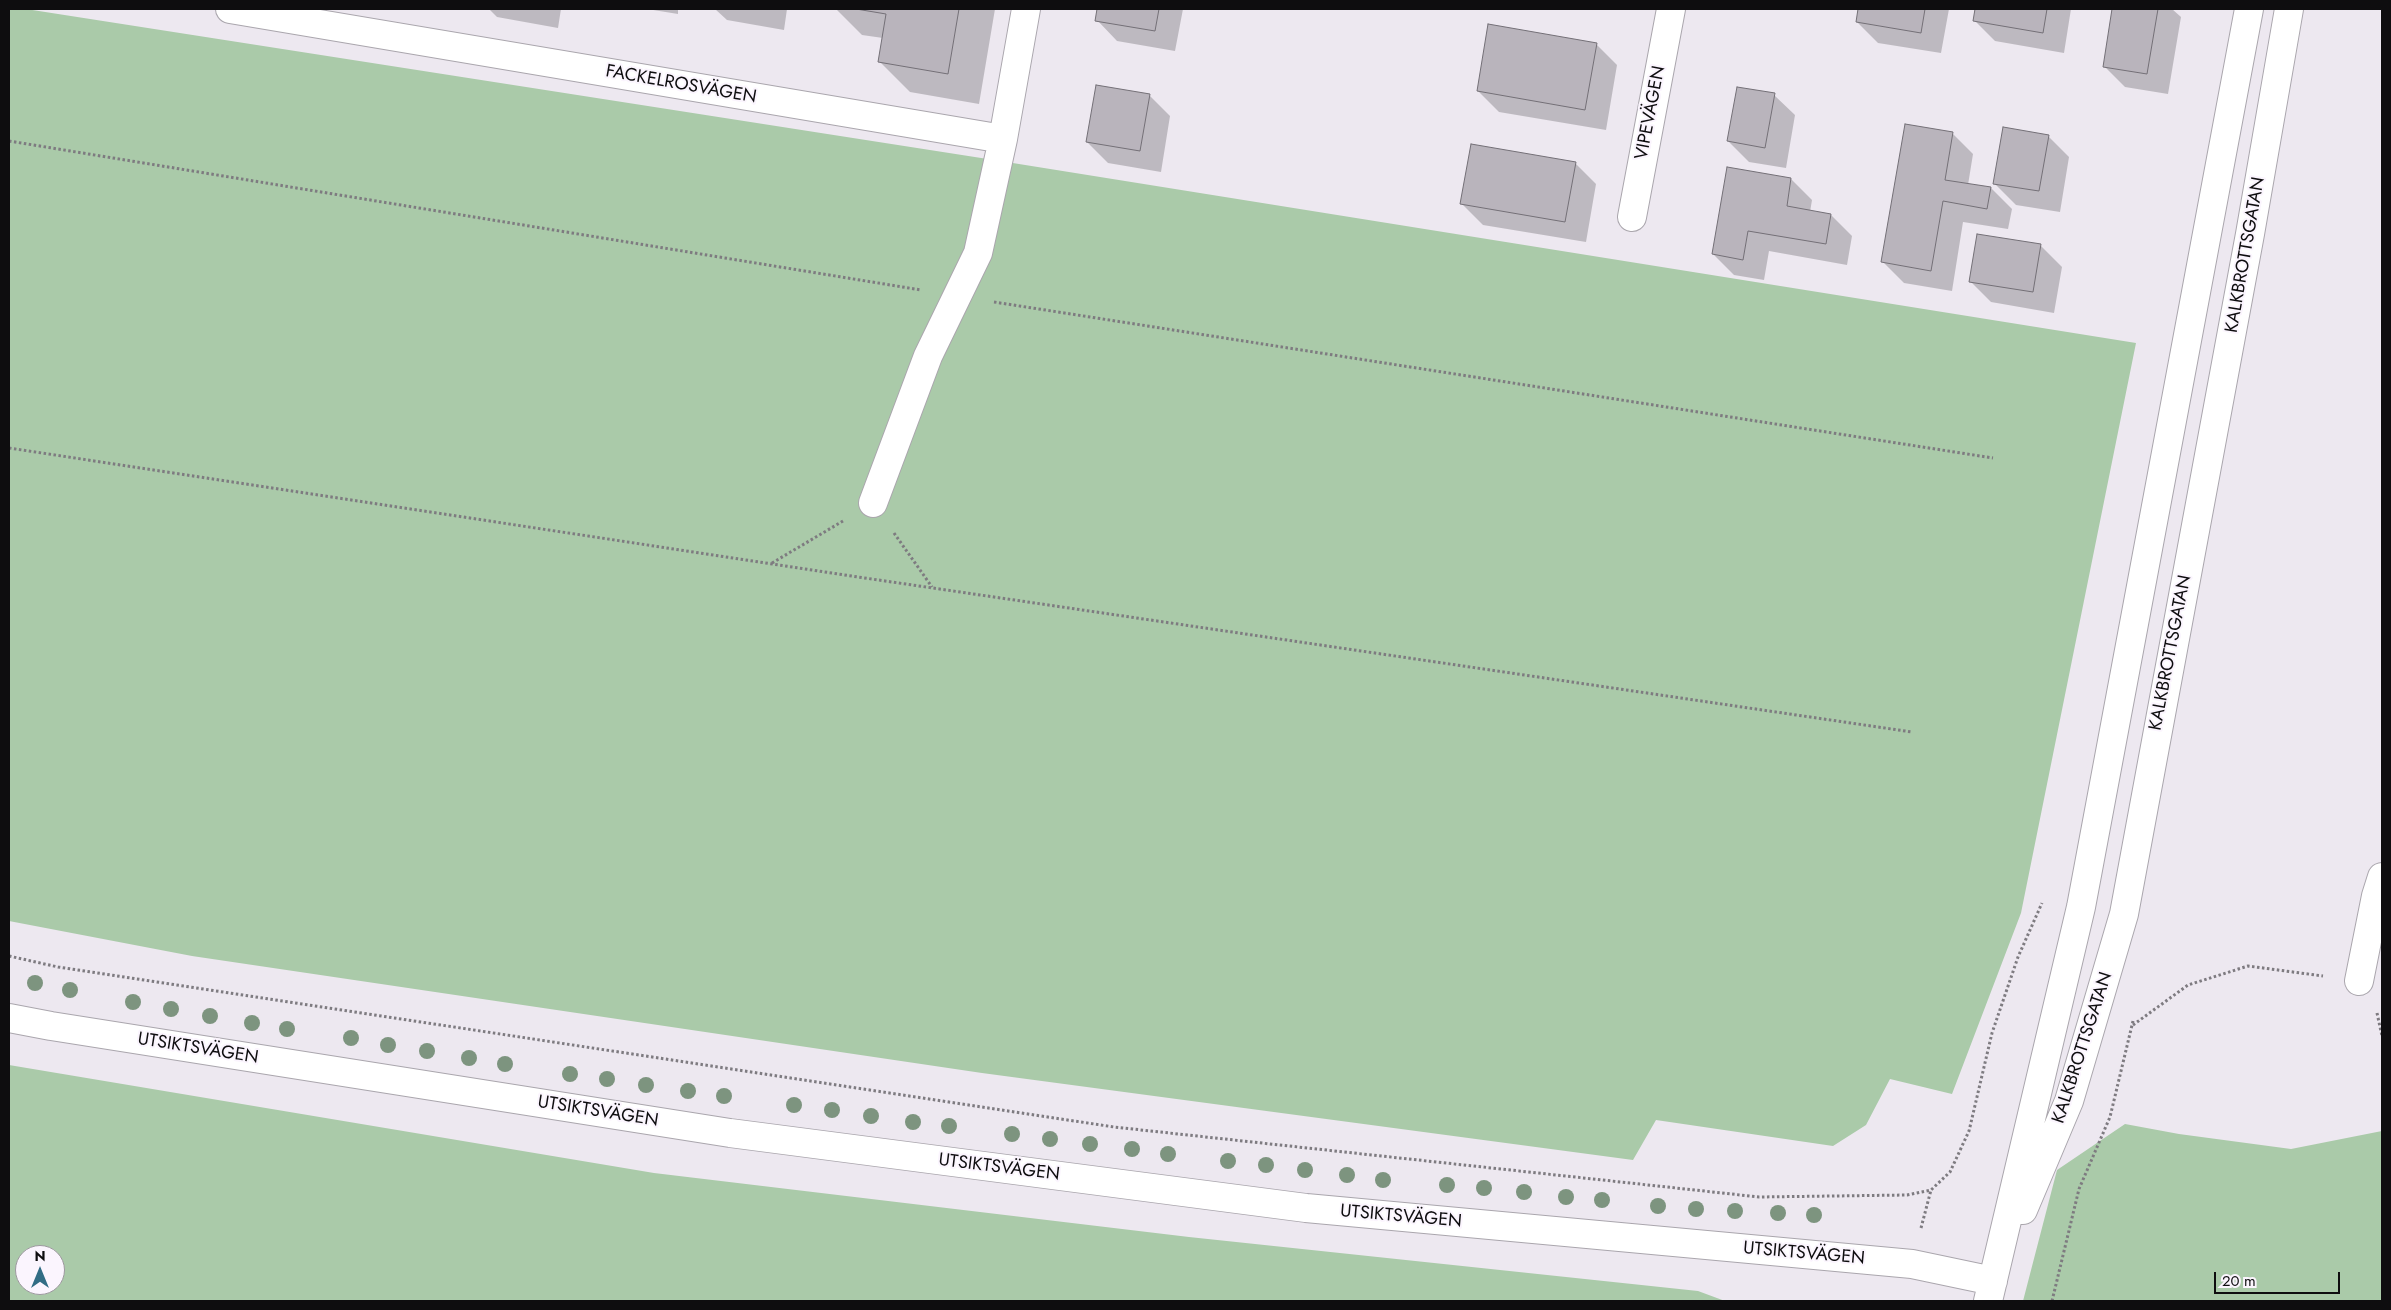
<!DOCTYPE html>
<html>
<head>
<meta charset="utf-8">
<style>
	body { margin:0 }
	#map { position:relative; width:2391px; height:1310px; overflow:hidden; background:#ede8f0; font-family:Jost,sans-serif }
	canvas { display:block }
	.frame { position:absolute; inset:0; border:10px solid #0e0d0f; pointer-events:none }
	.north { position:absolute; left:15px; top:1245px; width:50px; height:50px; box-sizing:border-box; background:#fbf5fe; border:1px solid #9c989e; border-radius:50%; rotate:0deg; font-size:14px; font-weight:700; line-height:20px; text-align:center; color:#0e0d0f }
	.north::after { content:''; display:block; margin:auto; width:18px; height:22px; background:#326d85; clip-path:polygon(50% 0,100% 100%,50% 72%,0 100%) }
	.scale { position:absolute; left:2214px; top:1272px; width:126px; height:22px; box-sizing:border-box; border:2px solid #0e0d0f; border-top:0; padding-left:6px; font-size:15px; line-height:18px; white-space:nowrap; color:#0e0d0f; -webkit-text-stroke:4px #fbf5fe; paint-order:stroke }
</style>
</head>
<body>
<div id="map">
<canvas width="2391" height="1310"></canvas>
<div class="frame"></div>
<div class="north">N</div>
<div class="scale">20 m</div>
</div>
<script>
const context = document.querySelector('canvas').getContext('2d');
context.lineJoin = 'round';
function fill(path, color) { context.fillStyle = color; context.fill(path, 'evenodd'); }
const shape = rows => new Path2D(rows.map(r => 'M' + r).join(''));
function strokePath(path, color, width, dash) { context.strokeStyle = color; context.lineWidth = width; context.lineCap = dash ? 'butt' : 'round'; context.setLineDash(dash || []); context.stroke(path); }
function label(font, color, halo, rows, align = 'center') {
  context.font = font + ' Jost,sans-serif'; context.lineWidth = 4; context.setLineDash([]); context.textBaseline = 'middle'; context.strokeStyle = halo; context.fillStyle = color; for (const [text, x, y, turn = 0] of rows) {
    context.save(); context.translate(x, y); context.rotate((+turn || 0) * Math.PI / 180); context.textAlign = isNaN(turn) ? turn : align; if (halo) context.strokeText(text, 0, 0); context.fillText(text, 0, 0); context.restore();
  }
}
fill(shape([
	[9,9,26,9,994,160,2136,343,2021,913,1952,1094,1890,1079,1866,1125,1833,1146,1656,1120,1633,1160,982,1073,192,956,9,921],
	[9,1065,654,1173,1189,1237,1698,1291,1725,1301,9,1301],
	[25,1255,55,1255,55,1285,25,1285],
	[2125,1124,2179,1134,2291,1149,2382,1131,2382,1301,2023,1301,2057,1170]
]), '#aacaa9');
fill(shape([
	[489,9,561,9,558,28,497,17],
	[647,9,678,9,678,14],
	[715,9,787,9,784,30,727,20],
	[836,9,995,9,979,104,910,92,879,61,883,38,862,35],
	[1099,9,1183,9,1175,51,1117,41,1097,20],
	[1859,9,1949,9,1941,53,1878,43,1857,22],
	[1976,9,2071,9,2064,53,1995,41,1974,20],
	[2114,9,2172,9,2181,17,2168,94,2125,87,2104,66],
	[1596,44,1617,65,1606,130,1499,112,1478,91],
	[1149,95,1170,116,1161,172,1108,163,1087,142],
	[1774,95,1795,115,1786,168,1749,162,1728,141],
	[1952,133,1973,154,1968,185,1991,188,2012,209,2008,229,1963,222,1952,291,1904,283,1883,262],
	[2048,136,2069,157,2060,212,2016,205,1995,184],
	[1575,163,1596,184,1586,242,1483,225,1462,204],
	[1728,168,1791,179,1812,200,1810,212,1831,215,1852,236,1847,265,1769,251,1764,280,1734,275,1713,254],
	[1978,235,2041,246,2062,267,2054,313,1991,302,1970,281]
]), '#0003');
const building = shape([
	[856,9,959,9,948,74,878,62,886,14,856,9],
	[1097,9,1159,9,1155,31,1095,21,1097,9],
	[1858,9,1925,9,1921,33,1856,22,1858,9],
	[1975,9,2047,9,2043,33,1973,21,1975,9],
	[2112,9,2158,9,2147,74,2103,67,2112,9],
	[1488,24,1597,43,1585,110,1477,91,1488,24],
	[1096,85,1150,94,1140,151,1086,142,1096,85],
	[1737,87,1775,93,1765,148,1727,141,1737,87],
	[1905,124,1953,132,1945,180,1991,187,1987,209,1943,201,1931,271,1881,262,1905,124],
	[2003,127,2049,135,2039,191,1993,184,2003,127],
	[1471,144,1576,162,1565,222,1460,204,1471,144],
	[1727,167,1791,178,1787,206,1831,214,1826,244,1748,231,1743,260,1712,254,1727,167],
	[1977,234,2041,244,2033,292,1969,282,1977,234]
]);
fill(building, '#b9b4bc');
strokePath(building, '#736f76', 1);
const minor = shape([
	[230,9,1003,139,1026,9],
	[1632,217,1671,9],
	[873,503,928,356,978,253,1003,139],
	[2359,981,2376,896,2382,877],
	[9,1018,51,1026,730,1133,1306,1208,1912,1264,1993,1281],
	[2023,1210,2069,1101,2124,914,2250,234,2289,9],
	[1988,1301,2081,907,2249,9]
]);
strokePath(minor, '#aaa6ad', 30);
strokePath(shape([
	[9,141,921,290],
	[994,302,1993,458],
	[9,448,858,577,1912,732],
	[894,533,932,587],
	[772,563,843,521],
	[9,956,58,967,1114,1127,1759,1197,1907,1195,1931,1190,1950,1172,1969,1131,1992,1033,2018,957,2042,903],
	[2377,1013,2382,1036],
	[2133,1025,2188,985,2248,966,2323,976],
	[1921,1228,1931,1190],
	[2052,1301,2079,1189,2110,1117,2133,1021]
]), '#7e7b80', 3, [2.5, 2.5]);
strokePath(minor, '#fff', 28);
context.fillStyle = '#7d947f';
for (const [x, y] of [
	[35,983],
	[70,990],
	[133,1002],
	[171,1009],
	[210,1016],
	[252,1023],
	[287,1029],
	[351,1038],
	[388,1045],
	[427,1051],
	[469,1058],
	[505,1064],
	[570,1074],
	[607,1079],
	[646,1085],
	[688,1091],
	[724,1096],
	[794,1105],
	[832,1110],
	[871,1116],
	[913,1122],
	[949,1126],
	[1012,1134],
	[1050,1139],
	[1090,1144],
	[1132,1149],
	[1168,1154],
	[1228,1161],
	[1266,1165],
	[1305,1170],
	[1347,1175],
	[1383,1180],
	[1447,1185],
	[1484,1188],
	[1524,1192],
	[1566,1197],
	[1602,1200],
	[1658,1206],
	[1696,1209],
	[1735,1211],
	[1778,1213],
	[1814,1215]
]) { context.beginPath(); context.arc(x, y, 8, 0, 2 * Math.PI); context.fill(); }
label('18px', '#0e0d0f', '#fbf5fe', [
	["FACKELROSVÄGEN",681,85,10],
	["VIPEVÄGEN",1651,113,-79],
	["KALKBROTTSGATAN",2246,255,-80],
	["KALKBROTTSGATAN",2171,653,-79],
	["KALKBROTTSGATAN",2083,1048,-72],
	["UTSIKTSVÄGEN",198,1049,9],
	["UTSIKTSVÄGEN",598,1112,9],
	["UTSIKTSVÄGEN",999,1168,7],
	["UTSIKTSVÄGEN",1401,1217,5],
	["UTSIKTSVÄGEN",1804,1254,5]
]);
</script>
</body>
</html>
